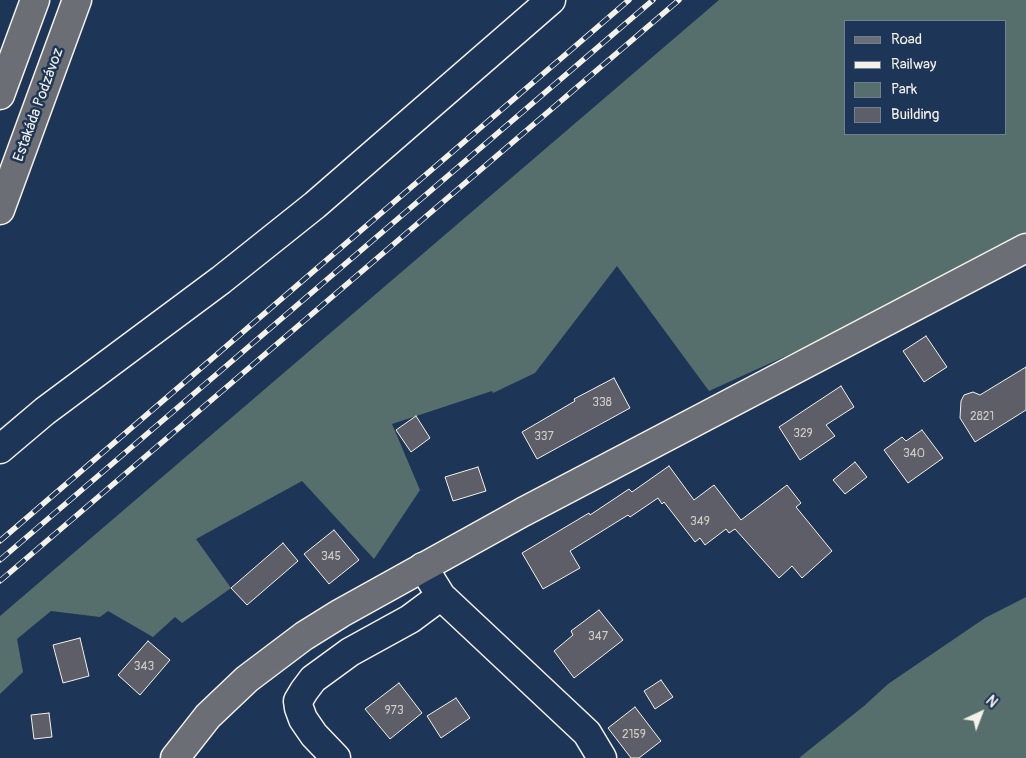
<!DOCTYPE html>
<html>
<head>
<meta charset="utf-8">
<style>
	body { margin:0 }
	#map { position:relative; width:1026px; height:758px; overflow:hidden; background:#1d3557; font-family:Pangolin,sans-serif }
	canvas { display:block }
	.legend { position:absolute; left:844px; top:20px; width:162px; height:115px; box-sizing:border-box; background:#1d3557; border:1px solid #738091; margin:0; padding:6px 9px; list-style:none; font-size:15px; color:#f4f1e8 }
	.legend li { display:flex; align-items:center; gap:10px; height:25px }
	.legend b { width:25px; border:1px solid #738091 }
	.north { position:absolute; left:956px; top:688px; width:50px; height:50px; -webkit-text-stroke:4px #1d3557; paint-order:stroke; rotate:43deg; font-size:14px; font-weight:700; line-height:20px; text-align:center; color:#f4f1e8 }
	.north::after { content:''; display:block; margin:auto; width:18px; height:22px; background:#f4f1e8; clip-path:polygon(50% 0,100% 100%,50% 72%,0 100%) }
</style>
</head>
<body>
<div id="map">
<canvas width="1026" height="758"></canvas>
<ul class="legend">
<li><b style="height:6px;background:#6b6f75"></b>Road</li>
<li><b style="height:6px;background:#f4f1e8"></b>Railway</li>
<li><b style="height:14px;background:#576f6c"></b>Park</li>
<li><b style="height:14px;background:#5d5e67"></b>Building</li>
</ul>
<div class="north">N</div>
</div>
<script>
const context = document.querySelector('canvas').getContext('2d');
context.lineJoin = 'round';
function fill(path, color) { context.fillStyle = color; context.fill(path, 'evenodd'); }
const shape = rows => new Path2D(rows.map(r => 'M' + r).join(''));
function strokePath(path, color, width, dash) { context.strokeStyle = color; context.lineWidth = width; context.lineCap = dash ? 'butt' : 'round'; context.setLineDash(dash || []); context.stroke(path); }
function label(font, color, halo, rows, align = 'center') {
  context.font = font + ' Pangolin,sans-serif'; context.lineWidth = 5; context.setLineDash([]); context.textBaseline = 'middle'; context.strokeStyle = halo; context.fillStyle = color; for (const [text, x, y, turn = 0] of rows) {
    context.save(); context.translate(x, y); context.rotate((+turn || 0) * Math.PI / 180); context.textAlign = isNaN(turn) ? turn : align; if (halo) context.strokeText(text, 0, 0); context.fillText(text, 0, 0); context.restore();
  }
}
fill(shape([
	[719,0,1026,0,1026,247,709,391,617,266,535,373,493,393,492,391,392,424,420,490,374,559,302,481,196,539,231,588,182,623,175,617,153,637,108,611,100,617,51,611,17,639,23,672,0,694,0,616],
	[845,21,1005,21,1005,134,845,134],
	[1026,597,1026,758,799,758,864,706,888,684,985,618]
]), '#576f6c');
const building = shape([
	[926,336,947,367,924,382,903,351,926,336],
	[1026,367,1026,410,975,442,960,418,961,401,964,395,973,392,980,395,1026,367],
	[614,378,630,408,537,459,522,432,575,401,574,399,614,378],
	[841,386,854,407,826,425,835,436,800,460,779,427,841,386],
	[416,416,430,438,411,452,396,430,416,416],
	[922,430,943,458,908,483,884,450,902,437,906,441,922,430],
	[855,462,867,477,845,494,833,480,855,462],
	[669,466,694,500,714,485,741,520,787,485,801,503,796,507,832,551,802,578,792,566,779,578,735,529,729,533,726,529,705,545,700,538,695,542,664,502,662,504,658,498,630,517,628,515,570,551,580,568,543,589,522,553,589,513,590,515,629,489,632,492,669,466],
	[478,467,486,491,453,501,445,477,478,467],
	[334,530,359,560,329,584,304,554,334,530],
	[283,543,298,561,247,605,231,588,283,543],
	[599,610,623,640,574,678,554,651,573,635,571,631,599,610],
	[80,638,89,676,63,683,53,645,80,638],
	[148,641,170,660,140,695,118,675,148,641],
	[661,680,673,697,655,709,644,691,661,680],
	[399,683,422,713,390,739,365,709,399,683],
	[456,698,470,718,441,738,427,716,456,698],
	[635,707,661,741,639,758,631,758,608,728,635,707],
	[49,713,52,737,34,739,31,715,49,713]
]);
fill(building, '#5d5e67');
strokePath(building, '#f4f1e8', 1);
const minor = shape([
	[0,449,45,411,221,280,315,205,551,0],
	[423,567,441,596,587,733,602,758],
	[336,758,314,735,303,719,299,708,298,701,304,691,313,679,350,652,410,619,441,596]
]);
const major = shape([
	[175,758,208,716,247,679,304,636,341,613,523,512,1026,248]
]);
const highway = shape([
	[0,95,35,0],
	[0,210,77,0]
]);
strokePath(minor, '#f4f1e8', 31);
strokePath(major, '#f4f1e8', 31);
strokePath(highway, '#f4f1e8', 31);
strokePath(minor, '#1d3557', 28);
strokePath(major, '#6b6f75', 28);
strokePath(highway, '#6b6f75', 28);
const rail = shape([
	[0,541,629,0],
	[0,560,653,0],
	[0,581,679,0]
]);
strokePath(rail, '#f4f1e8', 5.5);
strokePath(rail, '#1d3557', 4, [11]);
label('12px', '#ceccc8', null, [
	["338",602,403],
	["2821",982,417],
	["329",803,434],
	["337",544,437],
	["340",914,454],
	["349",700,522],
	["345",331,557],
	["347",598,637],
	["343",144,667],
	["973",394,711],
	["2159",634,735]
]);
label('15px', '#f4f1e8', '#1d3557', [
	["Estakáda Podzávoz",39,105,-70]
]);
</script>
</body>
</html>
